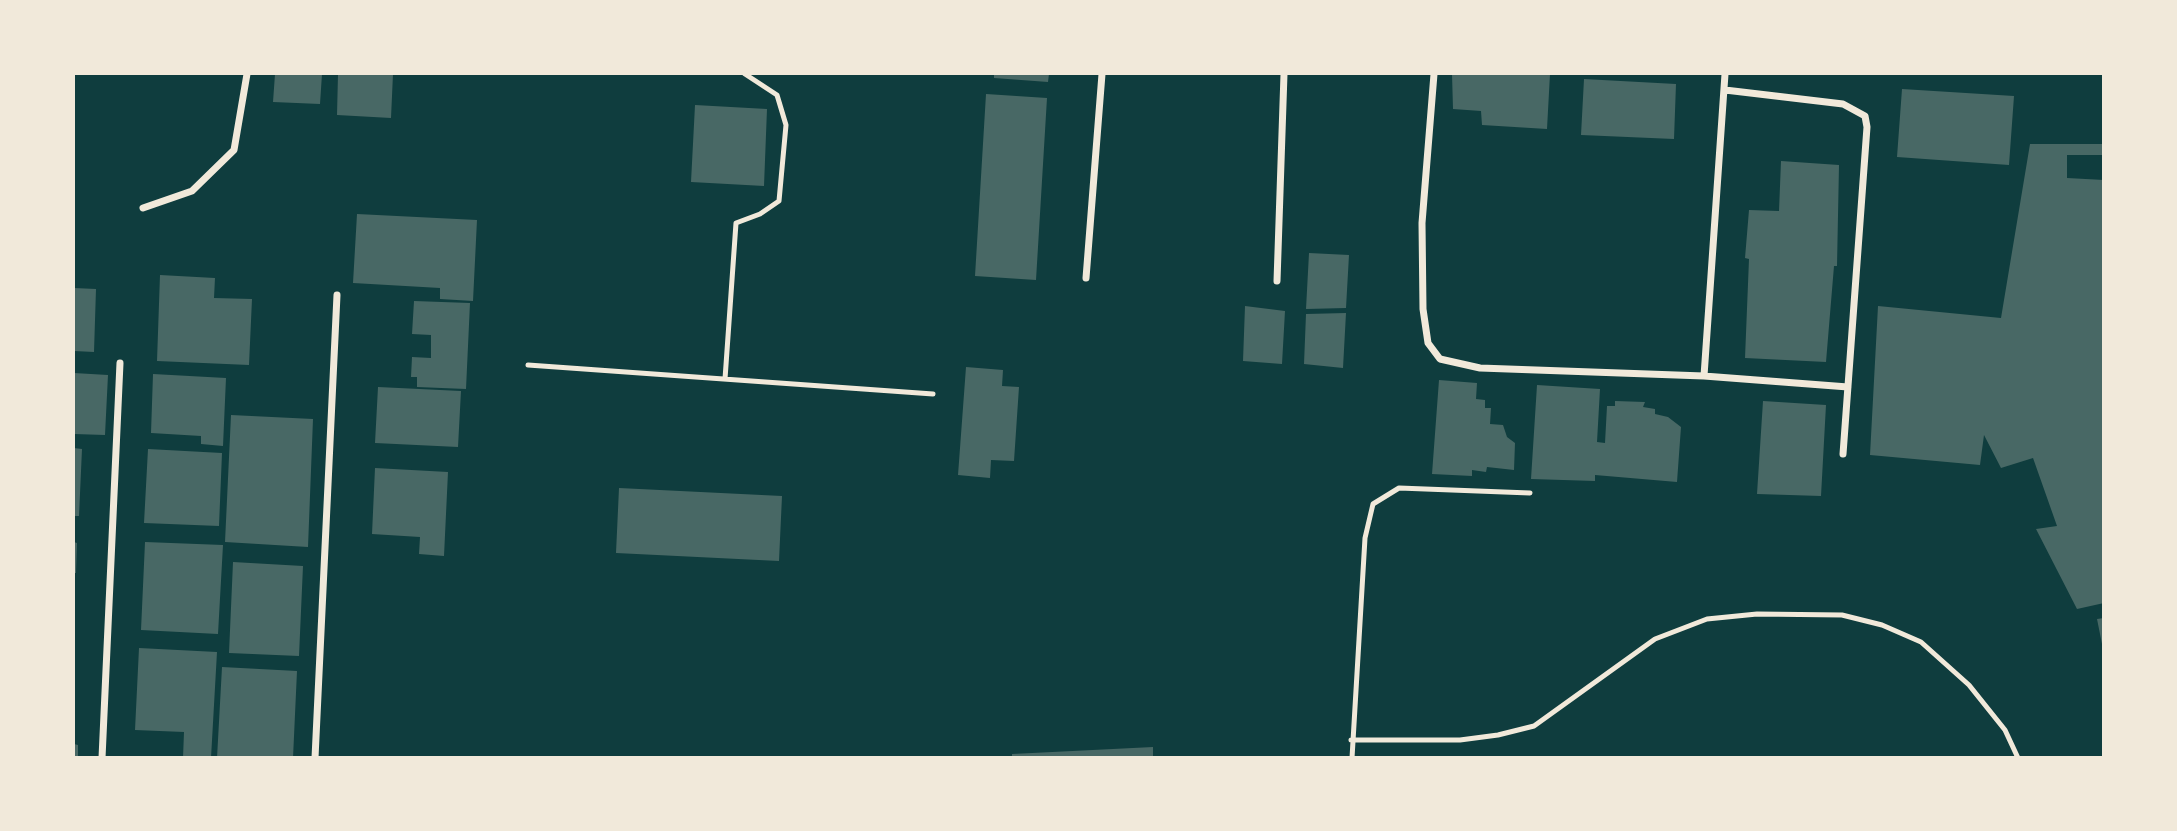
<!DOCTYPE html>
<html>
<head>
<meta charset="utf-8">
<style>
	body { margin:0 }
	#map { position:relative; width:2177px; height:831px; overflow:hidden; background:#0f3d3e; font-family:"Archivo Narrow",sans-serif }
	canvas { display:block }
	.frame { position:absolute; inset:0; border:75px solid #f1e9da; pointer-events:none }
</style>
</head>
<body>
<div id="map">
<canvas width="2177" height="831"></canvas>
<div class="frame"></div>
</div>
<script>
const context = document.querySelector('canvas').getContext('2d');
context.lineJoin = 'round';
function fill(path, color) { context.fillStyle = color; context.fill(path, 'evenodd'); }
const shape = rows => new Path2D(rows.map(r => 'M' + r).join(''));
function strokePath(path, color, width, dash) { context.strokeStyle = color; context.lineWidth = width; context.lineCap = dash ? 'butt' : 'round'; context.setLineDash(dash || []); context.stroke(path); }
fill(shape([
	[275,74,322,74,320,104,273,102],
	[338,74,393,74,391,118,337,115],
	[994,74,1049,74,1048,82,994,78],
	[1452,74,1550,74,1547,129,1482,125,1481,111,1453,109],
	[1584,79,1676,84,1674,139,1581,135],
	[1902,89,2014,96,2009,165,1897,157],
	[986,94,1047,98,1036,280,975,276],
	[695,105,767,109,764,186,691,182],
	[2030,144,2104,144,2104,155,2067,155,2067,178,2104,180,2104,603,2077,609,2036,529,2057,526,2033,458,2001,468,1984,435,1980,465,1870,455,1878,306,2001,318],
	[1781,161,1839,165,1837,266,1834,266,1826,362,1745,358,1749,259,1745,258,1749,210,1779,211],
	[357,214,477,220,473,301,440,299,440,288,353,283],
	[1309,253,1349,255,1346,308,1306,309],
	[160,275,215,278,214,298,252,299,249,365,157,361],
	[74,288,96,289,94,352,74,351],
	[414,301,470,303,466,389,417,387,417,377,411,377,412,357,431,358,431,335,412,334],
	[1245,306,1285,311,1282,364,1243,361],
	[1346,313,1343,368,1304,364,1306,314],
	[966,367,1003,370,1002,386,1019,387,1014,461,991,460,990,478,958,475],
	[74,373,108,375,105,435,74,434],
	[153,374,226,378,223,446,201,444,201,436,151,433],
	[1439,380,1477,383,1476,399,1485,400,1485,408,1491,408,1490,424,1503,425,1507,437,1515,443,1514,470,1487,467,1486,472,1472,470,1472,476,1432,474],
	[1537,385,1600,389,1597,442,1605,443,1607,406,1615,406,1615,401,1645,402,1643,407,1655,409,1655,414,1668,417,1681,427,1677,482,1595,475,1595,481,1531,479],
	[378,387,461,391,458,447,375,443],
	[1763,401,1826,405,1821,496,1757,494],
	[231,415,313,419,308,547,225,542],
	[74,448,82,449,79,516,74,516],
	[148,449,222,453,219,526,144,523],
	[375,468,448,472,444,556,419,554,420,537,372,534],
	[619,488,782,496,779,561,616,553],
	[74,542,77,543,76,573,74,573],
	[145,542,223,545,218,634,141,630],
	[233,562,303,566,299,656,229,653],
	[2104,618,2104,644,2102,644,2097,619],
	[139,648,217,652,211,758,183,758,184,732,135,730],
	[222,667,297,671,293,758,217,758],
	[74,744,78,745,78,758,74,758],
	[1153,747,1153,758,1012,758,1012,754]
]), '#486865');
strokePath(shape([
	[528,365,933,394],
	[725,379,736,223,760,214,779,201,786,125,777,95,745,74],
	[1351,740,1460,740,1498,735,1534,726,1655,639,1707,619,1757,614,1842,615,1882,625,1921,642,1969,685,2005,730,2018,758],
	[1352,758,1365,538,1373,504,1399,488,1530,493]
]), '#f1e9da', 5);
strokePath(shape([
	[1434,74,1422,223,1423,309,1428,343,1440,359,1480,368,1704,376,1848,387],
	[1725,90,1843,104,1865,116,1867,127,1843,454],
	[143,208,192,191,234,150,247,74],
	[1086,278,1102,74],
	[1277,281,1284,74],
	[1704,376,1725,74],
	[102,758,120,363],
	[315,758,337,295]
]), '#f1e9da', 7);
</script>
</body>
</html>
